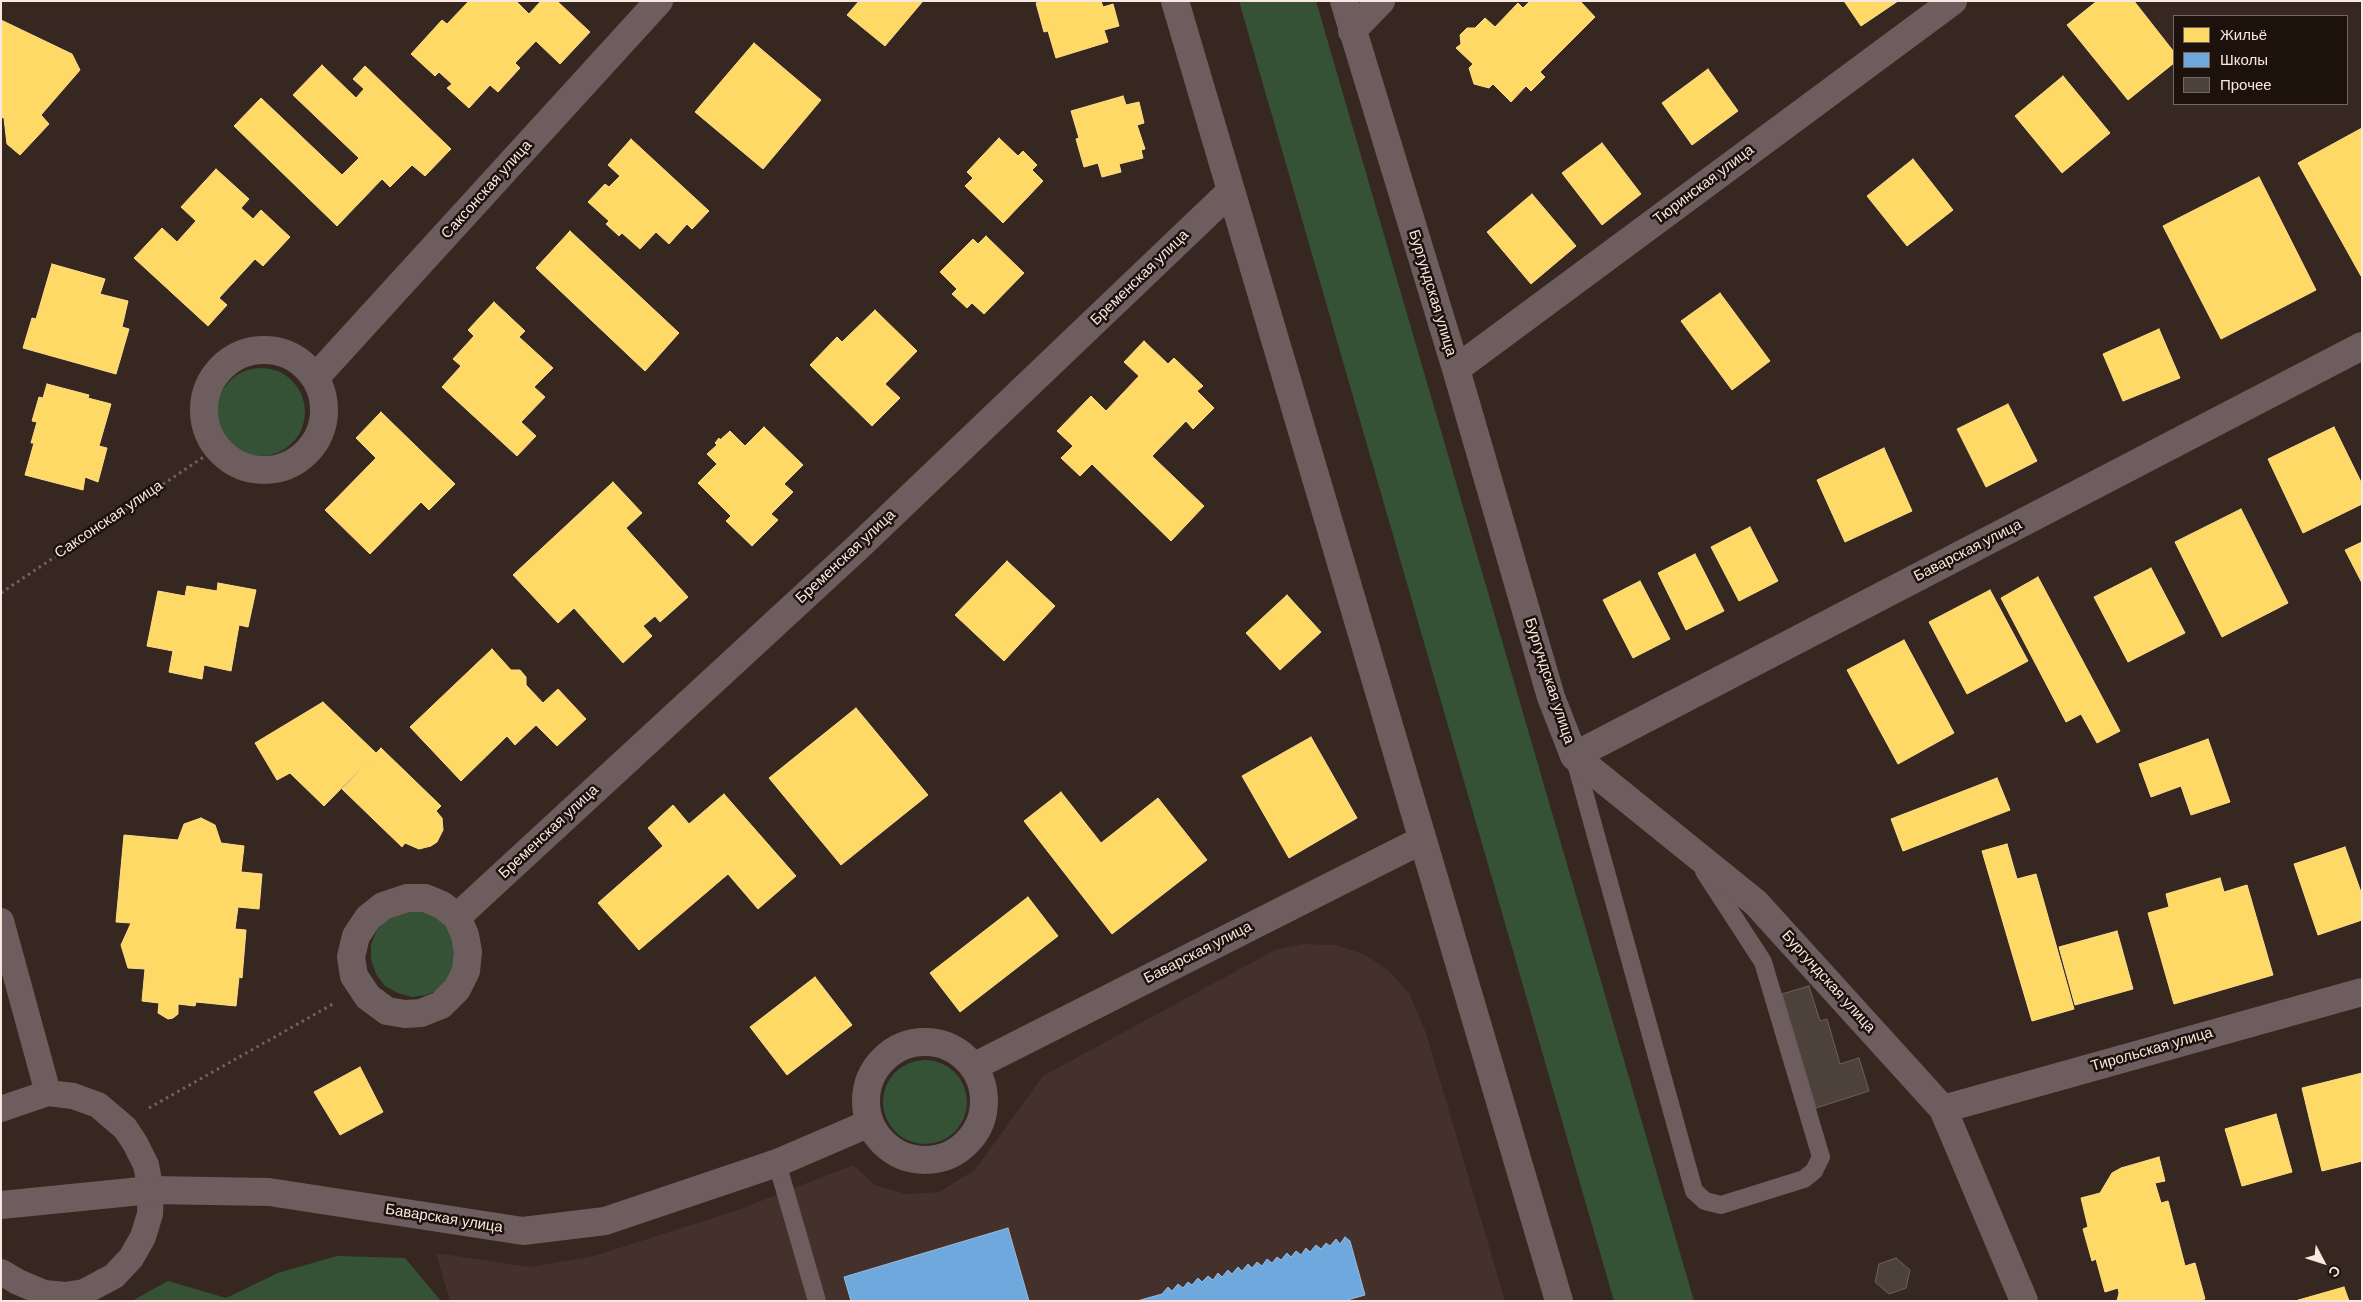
<!DOCTYPE html>
<html>
<head>
<meta charset="utf-8">
<style>
	body { margin:0 }
	#map { position:relative; width:2363px; height:1302px; overflow:hidden; background:#362821; font-family:"DM Sans",sans-serif }
	canvas { display:block }
	.frame { position:absolute; inset:0; border:2px solid #fae7e0; pointer-events:none }
	.legend { position:absolute; left:2173px; top:15px; width:175px; height:90px; box-sizing:border-box; background:#1d110c; border:1px solid #756761; margin:0; padding:6px 9px; list-style:none; font-size:15px; color:#fae7e0 }
	.legend li { display:flex; align-items:center; gap:10px; height:25px }
	.legend b { width:25px; border:1px solid #756761 }
	.north { position:absolute; left:2298px; top:1237px; width:50px; height:50px; -webkit-text-stroke:4px #1d110c; paint-order:stroke; rotate:130deg; font-size:14px; font-weight:700; line-height:20px; text-align:center; color:#fae7e0 }
	.north::after { content:''; display:block; margin:auto; width:18px; height:22px; background:#fae7e0; clip-path:polygon(50% 0,100% 100%,50% 72%,0 100%) }
</style>
</head>
<body>
<div id="map">
<canvas width="2363" height="1302"></canvas>
<div class="frame"></div>
<ul class="legend">
<li><b style="height:14px;background:#ffd966"></b>Жильё</li>
<li><b style="height:14px;background:#6fa8dc"></b>Школы</li>
<li><b style="height:14px;background:#4d413c"></b>Прочее</li>
</ul>
<div class="north">С</div>
</div>
<script>
const context = document.querySelector('canvas').getContext('2d');
context.lineJoin = 'round';
function fill(path, color) { context.fillStyle = color; context.fill(path, 'evenodd'); }
const shape = rows => new Path2D(rows.map(r => 'M' + r).join(''));
function strokePath(path, color, width, dash) { context.strokeStyle = color; context.lineWidth = width; context.lineCap = dash ? 'butt' : 'round'; context.setLineDash(dash || []); context.stroke(path); }
function label(font, color, halo, rows, align = 'center') {
  context.font = font + ' "DM Sans",sans-serif'; context.lineWidth = 5; context.setLineDash([]); context.textBaseline = 'middle'; context.strokeStyle = halo; context.fillStyle = color; for (const [text, x, y, turn = 0] of rows) {
    context.save(); context.translate(x, y); context.rotate((+turn || 0) * Math.PI / 180); context.textAlign = isNaN(turn) ? turn : align; if (halo) context.strokeText(text, 0, 0); context.fillText(text, 0, 0); context.restore();
  }
}
fill(shape([
	[1302,944,1335,945,1364,954,1388,970,1409,993,1426,1033,1505,1301,450,1301,436,1253,529,1267,594,1256,738,1210,853,1165,875,1185,906,1194,939,1192,975,1170,1043,1076,1275,950]
]), '#44312b');
fill(shape([
	[1239,1,1316,1,1694,1301,1614,1301],
	'217 412a44 44 0 1 1 88 0a44 44 0 1 1-88 0Z',
	[400,911,430,911,452,928,457,968,439,990,426,995,412,997,398,993,385,986,376,974,371,959,371,944,377,930,386,918],
	'883 1102a42 42 0 1 1 84 0a42 42 0 1 1-84 0Z',
	[337,1256,405,1258,441,1301,132,1301,168,1281,226,1298,278,1273]
]), '#355237');
const homes = shape([
	[469,1,516,1,529,14,541,1,557,1,590,32,560,64,536,41,515,63,520,68,498,92,490,85,469,108,447,88,452,84,439,72,435,76,411,54,442,20,447,24,469,1],
	[859,1,923,1,885,46,847,15,859,1],
	[1043,1,1101,1,1103,7,1113,4,1119,26,1104,30,1108,42,1056,58,1048,31,1044,32,1036,3,1043,1],
	[1530,1,1580,1,1595,17,1540,72,1545,77,1531,91,1526,86,1511,102,1493,84,1489,88,1474,84,1469,68,1473,64,1456,48,1461,44,1460,35,1467,28,1475,28,1485,18,1495,27,1518,3,1523,8,1530,1],
	[1844,1,1898,1,1861,26,1844,1],
	[2097,1,2134,1,2174,52,2174,63,2128,100,2067,25,2097,1],
	[1,20,72,54,80,70,41,115,49,124,20,155,7,144,4,118,1,117,1,20],
	[754,43,821,100,763,169,695,112,754,43],
	[322,65,356,98,364,89,353,79,365,66,451,149,425,176,412,165,390,187,382,179,337,226,234,126,261,98,342,175,359,158,293,95,322,65],
	[1708,69,1738,111,1692,145,1662,103,1708,69],
	[2063,76,2110,133,2062,173,2015,116,2063,76],
	[1123,96,1126,105,1139,102,1144,123,1137,125,1145,149,1141,150,1143,158,1119,164,1121,172,1102,177,1098,163,1084,167,1076,139,1079,138,1071,111,1123,96],
	[2362,128,2362,275,2361,276,2298,163,2362,128],
	[999,138,1018,156,1023,151,1037,165,1032,170,1043,181,1003,223,965,186,973,178,967,172,999,138],
	[631,139,709,211,692,229,687,224,669,244,656,232,640,249,622,233,619,236,606,224,609,221,588,202,605,184,609,187,620,176,608,165,631,139],
	[1602,143,1641,194,1602,225,1562,173,1602,143],
	[1913,159,1953,210,1907,246,1867,196,1913,159],
	[216,169,249,199,241,208,253,219,261,210,290,237,263,266,255,259,219,298,227,305,208,326,134,258,162,228,177,242,196,221,181,207,216,169],
	[2259,177,2316,290,2221,339,2163,226,2259,177],
	[1532,194,1576,246,1531,284,1487,232,1532,194],
	[570,231,679,333,645,371,536,268,570,231],
	[986,236,1024,273,984,314,972,303,967,308,952,294,957,289,940,272,973,239,978,244,986,236],
	[52,264,105,279,100,294,128,301,122,327,129,329,116,374,23,348,32,318,36,319,52,264],
	[1720,293,1770,361,1732,390,1681,321,1720,293],
	[494,302,525,331,519,337,553,368,534,387,545,397,521,422,536,436,517,456,442,387,461,366,453,359,474,336,468,330,494,302],
	[875,310,917,351,885,384,900,398,872,426,810,365,837,337,842,342,875,310],
	[2159,329,2180,378,2123,401,2103,354,2159,329],
	[1144,341,1168,364,1174,358,1203,386,1197,391,1214,408,1193,429,1186,421,1152,456,1204,506,1171,541,1092,464,1080,476,1061,458,1073,446,1057,431,1091,396,1106,411,1139,376,1124,362,1144,341],
	[47,384,89,395,88,398,111,404,99,446,107,448,98,482,85,477,83,490,25,475,34,443,31,443,37,422,32,421,39,397,43,398,47,384],
	[2008,404,2037,461,1986,487,1957,429,2008,404],
	[381,412,455,484,429,510,421,502,370,554,325,510,376,458,356,438,381,412],
	[764,427,803,465,784,484,793,492,771,514,778,520,752,546,726,521,731,516,698,483,717,464,707,454,717,445,715,443,719,438,720,440,730,431,745,446,764,427],
	[2334,427,2362,484,2362,504,2303,533,2268,459,2334,427],
	[1884,448,1912,511,1845,542,1817,480,1884,448],
	[613,482,642,513,626,528,688,597,660,622,655,616,643,626,652,636,623,663,574,608,558,623,513,575,613,482],
	[2241,509,2288,603,2222,637,2175,542,2241,509],
	[1750,527,1778,581,1739,601,1711,547,1750,527],
	[2362,542,2362,583,2345,550,2362,542],
	[1695,554,1724,611,1686,630,1658,573,1695,554],
	[1007,561,1055,606,1004,661,955,615,1007,561],
	[2151,568,2185,633,2128,662,2094,597,2151,568],
	[2038,577,2120,731,2097,743,2081,714,2066,722,2001,598,2038,577],
	[1640,581,1670,639,1633,658,1603,600,1640,581],
	[218,583,256,590,248,627,239,625,231,671,204,665,202,679,169,672,173,651,147,646,158,591,185,596,187,586,217,591,218,583],
	[1990,590,2028,661,1967,694,1929,622,1990,590],
	[1287,595,1321,632,1280,670,1246,633,1287,595],
	[1904,640,1954,733,1898,764,1847,670,1904,640],
	[492,649,511,670,520,670,526,677,526,685,543,703,558,689,586,719,557,746,536,725,515,745,507,736,461,781,410,727,492,649],
	[323,702,376,753,324,806,290,773,277,780,255,743,323,702],
	[856,708,928,795,841,865,769,778,856,708],
	[1311,737,1357,818,1289,858,1242,776,1311,737],
	[2208,739,2230,802,2191,815,2181,786,2151,797,2139,764,2208,739],
	[381,748,441,806,436,811,442,818,443,830,437,842,431,846,419,849,405,843,402,847,342,789,381,748],
	[1997,778,2010,810,1903,851,1891,819,1997,778],
	[1061,792,1101,843,1158,798,1207,860,1112,934,1024,821,1061,792],
	[724,794,796,876,758,909,728,874,639,950,598,903,663,846,648,828,673,805,689,824,724,794],
	[201,818,215,825,221,843,244,846,241,872,262,874,259,909,238,907,235,929,246,930,242,978,239,977,236,1006,196,1002,195,1006,178,1004,178,1014,173,1018,168,1019,158,1013,159,1003,142,1001,145,969,128,968,121,945,131,923,116,922,124,835,178,840,184,824,201,818],
	[2007,844,2017,879,2036,874,2074,1009,2032,1021,1982,851,2007,844],
	[2345,847,2362,895,2362,920,2318,935,2294,864,2345,847],
	[2220,878,2224,892,2247,885,2273,975,2174,1004,2148,913,2169,907,2166,894,2220,878],
	[1028,897,1058,936,960,1012,930,973,1028,897],
	[2117,931,2133,989,2075,1005,2059,947,2117,931],
	[815,977,852,1025,787,1075,750,1027,815,977],
	[360,1067,383,1112,340,1135,314,1092,360,1067],
	[2362,1073,2362,1161,2322,1171,2302,1088,2362,1073],
	[2276,1114,2292,1172,2242,1186,2225,1129,2276,1114],
	[2159,1157,2165,1181,2155,1183,2161,1203,2168,1201,2185,1266,2195,1263,2205,1299,2197,1301,2117,1301,2119,1293,2118,1288,2105,1292,2096,1259,2092,1261,2083,1229,2088,1227,2081,1198,2100,1193,2112,1173,2121,1168,2159,1157],
	[2344,1287,2349,1301,2295,1301,2344,1287]
]);
fill(homes, '#ffd966');
strokePath(homes, '#fedd8b', 1);
const schools = shape([
	[1008,1228,1029,1301,851,1301,844,1277,1008,1228],
	[1345,1237,1350,1241,1365,1295,1344,1301,1137,1301,1162,1294,1168,1287,1172,1291,1178,1284,1183,1288,1188,1282,1192,1285,1198,1278,1202,1282,1208,1276,1213,1280,1218,1273,1222,1277,1228,1270,1232,1274,1238,1267,1242,1271,1248,1264,1252,1268,1257,1262,1262,1266,1267,1259,1272,1263,1277,1257,1281,1260,1287,1253,1291,1257,1296,1251,1301,1255,1306,1248,1310,1252,1316,1245,1321,1249,1326,1243,1330,1246,1336,1239,1340,1244,1345,1237]
]);
fill(schools, '#6fa8dc');
strokePath(schools, '#9bd', 1);
const building = shape([
	[1809,986,1820,1021,1827,1019,1840,1064,1859,1058,1869,1091,1816,1108,1782,994,1809,986],
	[1896,1258,1910,1270,1906,1288,1889,1294,1875,1282,1879,1264,1896,1258]
]);
fill(building, '#4d413c');
strokePath(building, '#6d605a', 1);
strokePath(shape([
	[1,593,217,448],
	[149,1108,333,1004]
]), '#716362', 3, [2.5, 4]);
strokePath(shape([
	[1574,756,1694,1191,1705,1201,1721,1205,1804,1179,1814,1171,1821,1157,1763,962,1704,871],
	[777,1163,817,1301]
]), '#6d5d5f', 18);
strokePath(shape([
	[1,921,48,1093],
	[1,1109,48,1093,73,1096,98,1105,125,1128,135,1143,146,1165,151,1190,150,1214,143,1237,131,1258,114,1276,84,1292,65,1295,44,1293,18,1282,1,1272]
]), '#6d5d5f', 26);
strokePath(shape([
	[1175,1,1559,1301],
	[1344,1,1456,369,1551,697,1574,756,1756,903,1943,1109,2024,1301],
	[1352,31,1381,1],
	'204 410a60 60 0 1 1 120 0a60 60 0 1 1-120 0Z',
	[1456,369,1953,1],
	[315,378,659,1],
	[1574,756,2362,346],
	[407,898,425,898,442,905,457,917,465,935,468,952,466,971,457,989,441,1005,421,1013,405,1014,387,1011,368,997,354,976,351,957,356,936,368,918,383,906,407,898],
	[457,917,857,548,1231,191],
	'866 1101a59 59 0 1 1 118 0a59 59 0 1 1-118 0Z',
	[973,1067,1422,840],
	[1943,1109,2362,992],
	[1,1205,151,1190,269,1192,523,1231,605,1221,777,1163,870,1123]
]), '#6d5d5f', 28);
label('15px', '#fae7e0', '#1d110c', [
	["Тюринская улица",1704,185,-37],
	["Саксонская улица",487,190,-48],
	["Бременская улица",1140,278,-44],
	["Бургундская улица",1432,293,73],
	["Саксонская улица",109,520,-34],
	["Баварская улица",1968,551,-27],
	["Бременская улица",846,557,-43],
	["Бургундская улица",1549,681,72],
	["Бременская улица",549,832,-43],
	["Баварская улица",1198,953,-27],
	["Бургундская улица",1828,982,48],
	["Тирольская улица",2152,1050,-16],
	["Баварская улица",444,1219,9]
]);
</script>
</body>
</html>
